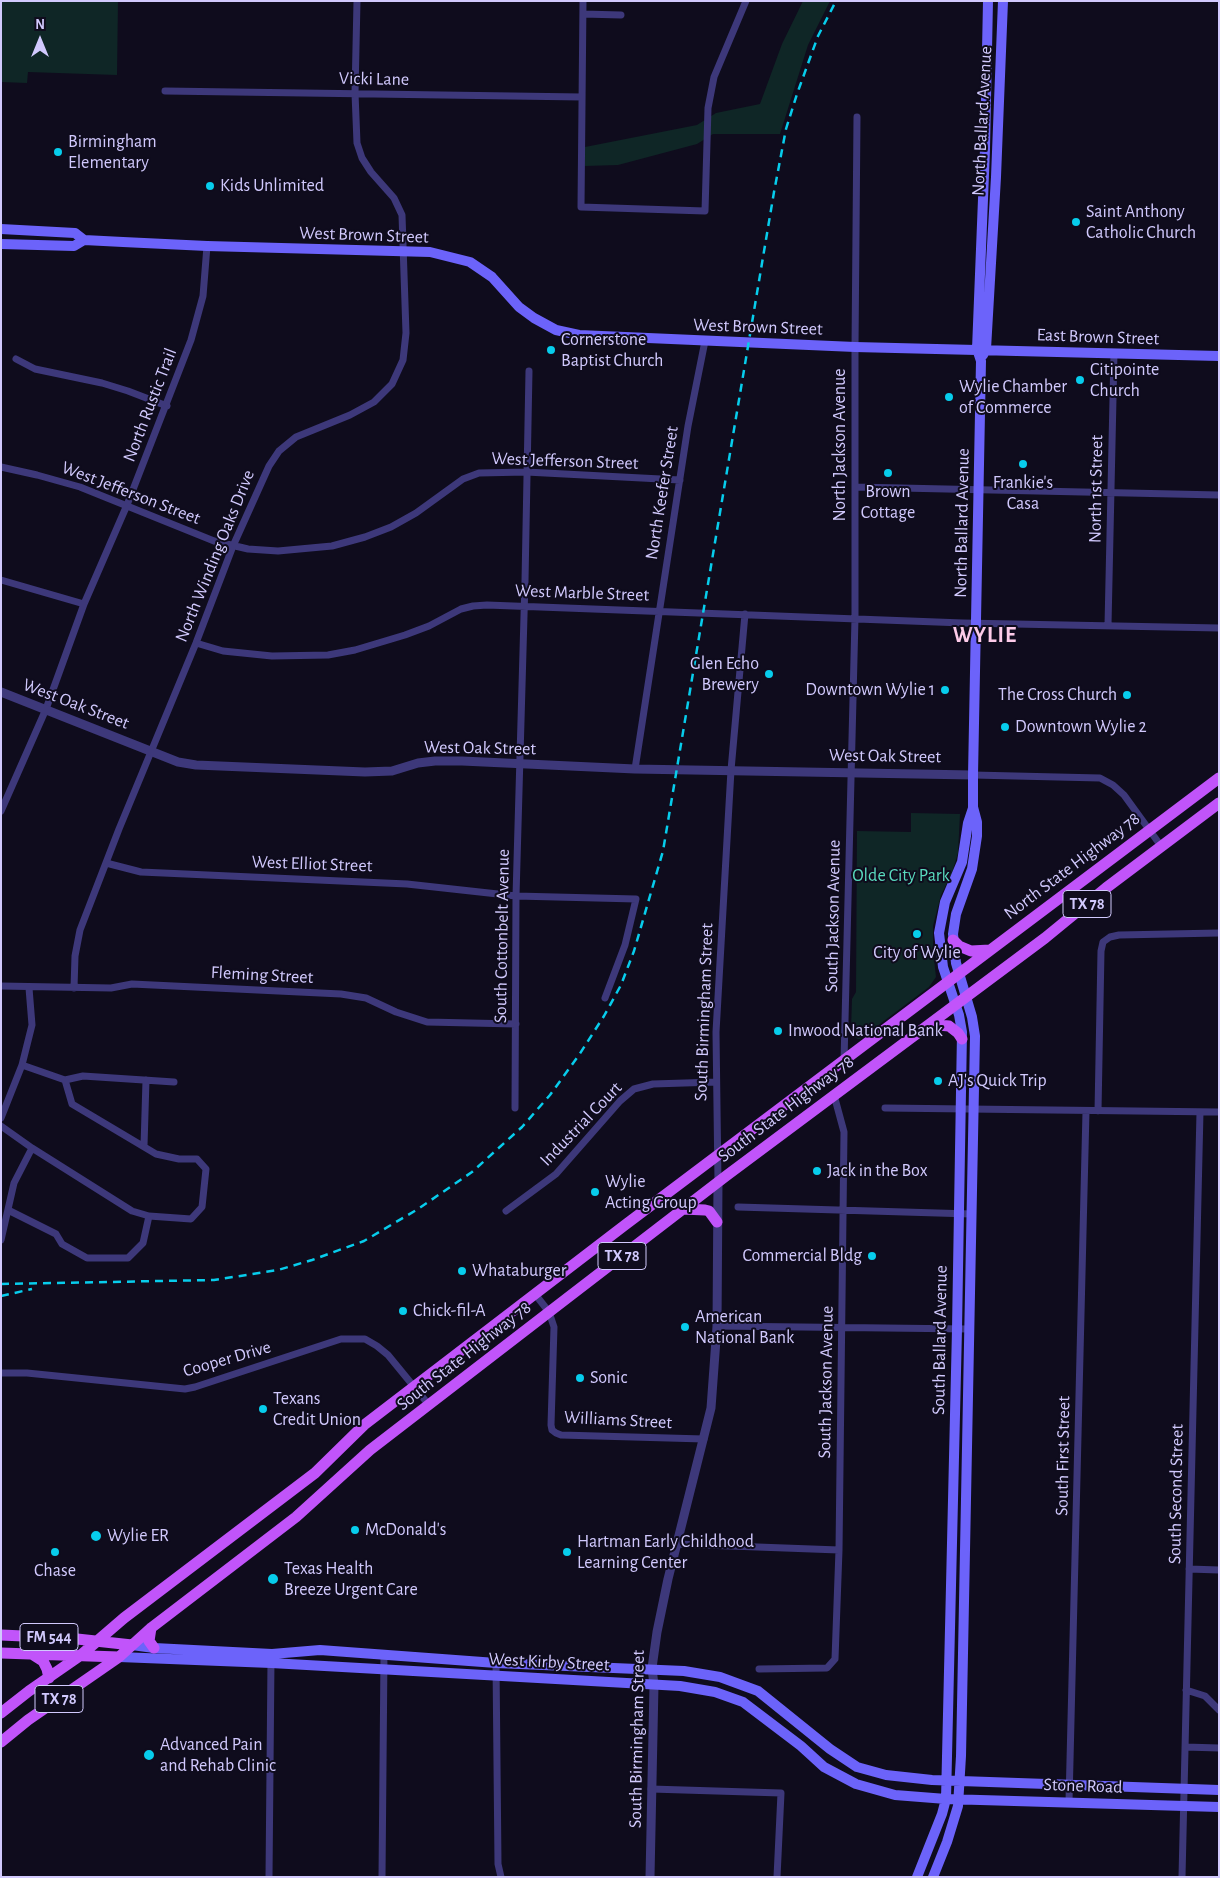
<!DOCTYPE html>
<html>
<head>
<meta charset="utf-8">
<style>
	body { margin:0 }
	#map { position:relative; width:1220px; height:1878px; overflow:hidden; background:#0f0c1d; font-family:"Alegreya Sans",sans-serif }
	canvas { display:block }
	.frame { position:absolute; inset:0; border:2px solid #d1c9fd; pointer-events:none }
	.north { position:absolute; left:15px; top:15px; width:50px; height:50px; -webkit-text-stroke:4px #0f0c1d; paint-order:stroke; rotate:0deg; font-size:14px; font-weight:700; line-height:20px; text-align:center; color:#d1c9fd }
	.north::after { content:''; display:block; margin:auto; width:18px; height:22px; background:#d1c9fd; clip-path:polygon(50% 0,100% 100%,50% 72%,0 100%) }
</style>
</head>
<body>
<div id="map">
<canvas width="1220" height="1878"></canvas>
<div class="frame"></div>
<div class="north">N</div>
</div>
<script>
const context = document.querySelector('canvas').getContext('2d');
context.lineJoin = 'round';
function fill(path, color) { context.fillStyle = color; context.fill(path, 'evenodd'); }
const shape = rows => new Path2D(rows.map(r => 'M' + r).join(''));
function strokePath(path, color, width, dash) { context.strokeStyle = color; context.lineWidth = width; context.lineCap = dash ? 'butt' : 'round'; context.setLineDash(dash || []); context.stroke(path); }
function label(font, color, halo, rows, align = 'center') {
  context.font = font + ' "Alegreya Sans",sans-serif'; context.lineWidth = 4; context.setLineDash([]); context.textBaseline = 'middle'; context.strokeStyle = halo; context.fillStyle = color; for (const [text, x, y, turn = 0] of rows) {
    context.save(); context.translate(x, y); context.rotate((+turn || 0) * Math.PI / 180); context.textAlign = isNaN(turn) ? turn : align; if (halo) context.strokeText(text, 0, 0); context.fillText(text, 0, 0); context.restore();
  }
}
fill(shape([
	[1,1,118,1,117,75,28,72,27,83,1,82],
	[803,1,830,1,808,45,780,134,713,134,697,144,618,165,585,166,585,147,697,125,716,113,760,104,782,44],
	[911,813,960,814,958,853,952,873,941,895,933,926,933,950,936,977,929,987,860,1039,858,1039,854,1037,851,1030,852,999,856,992,857,831,911,832]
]), '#0f2626');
strokePath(shape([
	[583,1,581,207,705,211,708,108,714,77,746,1],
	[583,14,621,15],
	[165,91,582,97],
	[16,359,35,369,102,383,128,391,167,406],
	[1,467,37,475,80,487,214,541,248,549,278,551,332,546,365,537,391,527,416,513,463,479,479,473,526,472,680,480],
	[855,487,1219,495],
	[1,580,84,604],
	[1108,625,1114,353],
	[196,643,223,651,272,656,328,655,355,650,405,635,429,626,461,609,473,606,487,605,963,623,1219,628],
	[635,769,688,426,705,341],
	[973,775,1100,778,1113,785,1124,795,1161,846],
	[1,811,46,709,84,604,127,505,191,340,203,296,207,246],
	[106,863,141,872,407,884,516,896,636,899,625,945,605,998],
	[1,986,111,988,132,984,341,994,366,998,396,1012,427,1022,516,1024],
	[74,988,75,956,80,930,119,829,196,643,233,546,269,466,279,451,296,437,350,415,374,402,392,384,403,360,406,333,402,215,394,198,371,172,362,158,357,143,355,93,357,1],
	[844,1061,855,618,855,347,857,117],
	[22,1065,65,1080],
	[65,1080,83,1076,174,1082],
	[515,1108,516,896,525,581,529,371],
	[885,1108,1219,1112],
	[1098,1111,1101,951,1103,942,1110,937,1119,935,1219,933],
	[1,1118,22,1065,32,1025,29,988],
	[1,1126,32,1148,132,1211,149,1216],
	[144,1146,146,1080],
	[718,1182,716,1032,731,770,745,614],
	[738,1207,971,1214],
	[8,1210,56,1234,62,1244,87,1258,128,1258,143,1243,149,1216,191,1219,202,1207,206,1169,197,1159,179,1159,156,1154,72,1104,65,1080],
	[506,1211,556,1174,620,1101,634,1089,653,1084,716,1082],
	[1,1240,14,1183,32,1148],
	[535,1294,549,1312,554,1327,551,1425,552,1430,556,1433,561,1435,704,1439],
	[717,1326,969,1329],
	[1,1373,27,1373,185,1389,195,1387,341,1339,365,1339,377,1346,388,1355,429,1405],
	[676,1544,839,1550],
	[1189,1569,1219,1570],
	[496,1663,498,1864,501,1877],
	[759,1669,827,1668,835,1659,839,1550,844,1132,834,1095],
	[1186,1690,1205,1696,1219,1710],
	[1185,1747,1219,1748],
	[651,1789,781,1793,777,1877],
	[1069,1801,1086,1111],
	[269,1877,271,1660],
	[382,1877,384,1654],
	[1182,1877,1200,1112]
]), '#3d387a', 7);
strokePath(shape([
	[1,692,178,762,196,765,365,772,392,771,418,763,435,761,462,761,635,769,973,775],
	[650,1877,654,1685,652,1668,657,1632,668,1579,711,1408,717,1326,718,1182]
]), '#3d387a', 9);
strokePath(shape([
	[1,229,75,233,84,240,123,242,207,246,430,252,470,262,492,277,519,307,534,318,556,330,579,335,855,347,1219,356],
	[1,244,74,246,84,240],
	[983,355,986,349,996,177,1003,1],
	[132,1645,154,1648,272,1654,320,1650,496,1663,684,1671,720,1677,758,1691,830,1749,857,1767,886,1775,932,1780,1219,1790],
	[119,1657,271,1663,680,1686,715,1692,743,1702,801,1746,824,1767,856,1784,895,1795,946,1799,1219,1807],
	[917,1877,942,1814,946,1799,957,1329,962,1032,959,1015,943,967,939,933,945,902,962,862,968,823,973,808],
	[933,1877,947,1842,958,1806,961,1756,975,1036,972,1017,956,963,953,934,956,914,972,869,977,836,977,822,973,807,973,775,981,361,977,349,985,149,988,1]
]), '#6c63fa', 10);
strokePath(shape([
	[953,940,959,946,971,951,990,950],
	[928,1026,938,1025,949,1026,958,1033,962,1039],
	[683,1209,705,1210,709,1211,717,1222],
	[151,1628,149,1641,154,1648],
	[1,1635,68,1638,132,1645],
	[1,1653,119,1657],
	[32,1654,43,1661,47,1669,49,1678],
	[1,1713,29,1691,81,1655,124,1618,315,1473,364,1425,625,1225,1219,778],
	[1,1742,28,1720,119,1657,151,1628,296,1517,370,1450,566,1299,726,1176,1045,938,1106,888,1219,803]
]), '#c154fa', 11);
strokePath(shape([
	[1,1284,214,1280,278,1270,312,1260,364,1241,418,1209,472,1172,522,1127,550,1095,579,1055,604,1016,621,985,634,951,663,851,774,192,786,129,797,94,818,36,836,1],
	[1,1296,32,1289]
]), '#07cdec', 2.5, [8, 6]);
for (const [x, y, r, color] of [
	[58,152,5,"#07cdec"],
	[210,186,5,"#07cdec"],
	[1076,222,5,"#07cdec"],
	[551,350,5,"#07cdec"],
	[1080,380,5,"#07cdec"],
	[949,397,5,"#07cdec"],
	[1023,464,5,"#07cdec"],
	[888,473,5,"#07cdec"],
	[769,674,5,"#07cdec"],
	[945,690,5,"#07cdec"],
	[1127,695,5,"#07cdec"],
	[1005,727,5,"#07cdec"],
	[917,934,5,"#07cdec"],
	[778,1031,5,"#07cdec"],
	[938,1081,5,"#07cdec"],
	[817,1171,5,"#07cdec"],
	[595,1192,5,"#07cdec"],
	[872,1256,5,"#07cdec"],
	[462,1271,5,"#07cdec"],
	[403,1311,5,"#07cdec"],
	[685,1327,5,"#07cdec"],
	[580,1378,5,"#07cdec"],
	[263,1409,5,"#07cdec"],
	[355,1530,5,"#07cdec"],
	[96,1536,6,"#07cdec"],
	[55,1552,5,"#07cdec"],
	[567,1552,5,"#07cdec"],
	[273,1579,6,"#07cdec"],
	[149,1755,6,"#07cdec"]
]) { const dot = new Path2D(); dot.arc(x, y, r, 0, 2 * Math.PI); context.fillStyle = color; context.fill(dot); strokePath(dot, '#0f0c1d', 2); }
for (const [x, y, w] of [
	[1087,904,48],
	[622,1256,48],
	[49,1637,58],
	[59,1699,48]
]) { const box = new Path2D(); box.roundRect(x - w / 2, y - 13.5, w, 27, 4); context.fillStyle = '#0f0c1d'; context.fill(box); strokePath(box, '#d1c9fd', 1); }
label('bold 16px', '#d1c9fd', null, [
	["TX 78",1087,904],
	["TX 78",622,1256],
	["FM 544",49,1637],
	["TX 78",59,1699]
]);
label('18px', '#d1c9fd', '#0f0c1d', [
	["Vicki Lane",374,79,1],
	["North Ballard Avenue",982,121,-87],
	["West Brown Street",364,235,2],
	["West Brown Street",758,327,2],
	["East Brown Street",1098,337,2],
	["North Rustic Trail",150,405,-69],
	["North Jackson Avenue",840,445,-90],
	["West Jefferson Street",565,461,2],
	["North 1st Street",1096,489,-89],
	["West Jefferson Street",131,493,21],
	["North Keefer Street",662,493,-81],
	["North Ballard Avenue",962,523,-89],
	["North Winding Oaks Drive",215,556,-68],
	["West Marble Street",582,593,2],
	["West Oak Street",76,704,21],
	["West Oak Street",480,748,1],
	["West Oak Street",885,756,1],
	["West Elliot Street",312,864,2],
	["North State Highway 78",1072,866,-37],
	["South Jackson Avenue",833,916,-89],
	["South Cottonbelt Avenue",502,936,-89],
	["Fleming Street",262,975,3],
	["South Birmingham Street",704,1012,-88],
	["South State Highway 78",786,1109,-37],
	["Industrial Court",581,1124,-46],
	["South Ballard Avenue",940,1340,-89],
	["South State Highway 78",464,1356,-38],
	["Cooper Drive",227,1359,-16],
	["South Jackson Avenue",826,1382,-89],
	["Williams Street",618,1420,3],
	["South First Street",1063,1456,-89],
	["South Second Street",1176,1494,-89],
	["West Kirby Street",549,1662,3],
	["South Birmingham Street",637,1739,-89],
	["Stone Road",1083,1786,2]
]);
label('18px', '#d1c9fd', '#0f0c1d', [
	["Birmingham",68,142],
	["Elementary",68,163],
	["Kids Unlimited",220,186],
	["Saint Anthony",1086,212],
	["Catholic Church",1086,233],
	["Cornerstone",561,340],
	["Baptist Church",561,361],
	["Citipointe",1090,370],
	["Church",1090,391],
	["Wylie Chamber",959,387],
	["of Commerce",959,408],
	["Frankie's",1023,483,"center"],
	["Casa",1023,504,"center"],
	["Brown",888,492,"center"],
	["Cottage",888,513,"center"],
	["Glen Echo",759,664,"right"],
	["Brewery",759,685,"right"],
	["Downtown Wylie 1",935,690,"right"],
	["The Cross Church",1117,695,"right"],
	["Downtown Wylie 2",1015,727],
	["City of Wylie",917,953,"center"],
	["Inwood National Bank",788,1031],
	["AJ's Quick Trip",948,1081],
	["Jack in the Box",827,1171],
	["Wylie",605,1182],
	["Acting Group",605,1203],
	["Commercial Bldg",862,1256,"right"],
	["Whataburger",472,1271],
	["Chick-fil-A",413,1311],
	["American",695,1317],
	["National Bank",695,1338],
	["Sonic",590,1378],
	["Texans",273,1399],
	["Credit Union",273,1420],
	["McDonald's",365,1530],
	["Wylie ER",107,1536],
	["Hartman Early Childhood",577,1542],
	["Learning Center",577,1563],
	["Texas Health",284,1569],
	["Breeze Urgent Care",284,1590],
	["Chase",55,1571,"center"],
	["Advanced Pain",160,1745],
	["and Rehab Clinic",160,1766]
], 'left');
label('18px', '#59dabe', '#0f0c1d', [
	["Olde City Park",901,876]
]);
context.letterSpacing = '1px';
label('bold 22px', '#fdcbe9', '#0f0c1d', [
	["WYLIE",985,635]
]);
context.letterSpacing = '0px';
</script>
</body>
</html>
